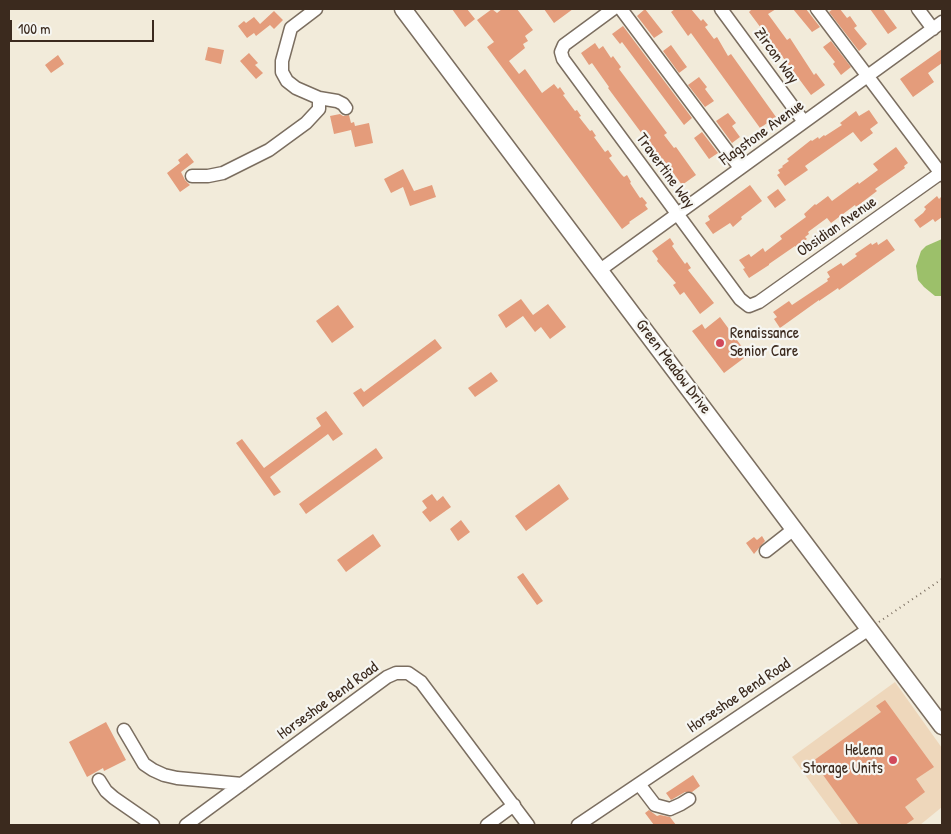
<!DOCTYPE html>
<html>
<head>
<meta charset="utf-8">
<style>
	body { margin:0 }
	#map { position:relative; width:951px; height:834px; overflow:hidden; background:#f2ebda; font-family:"Patrick Hand",sans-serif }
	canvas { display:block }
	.frame { position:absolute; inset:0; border:10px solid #3b2a1e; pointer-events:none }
	.scale { position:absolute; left:10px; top:20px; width:144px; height:22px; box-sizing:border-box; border:2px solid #3b2a1e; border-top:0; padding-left:6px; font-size:15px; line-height:18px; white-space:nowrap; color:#3b2a1e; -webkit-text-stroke:4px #f6f6f2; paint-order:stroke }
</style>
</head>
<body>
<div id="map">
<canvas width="951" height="834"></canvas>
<div class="frame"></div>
<div class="scale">100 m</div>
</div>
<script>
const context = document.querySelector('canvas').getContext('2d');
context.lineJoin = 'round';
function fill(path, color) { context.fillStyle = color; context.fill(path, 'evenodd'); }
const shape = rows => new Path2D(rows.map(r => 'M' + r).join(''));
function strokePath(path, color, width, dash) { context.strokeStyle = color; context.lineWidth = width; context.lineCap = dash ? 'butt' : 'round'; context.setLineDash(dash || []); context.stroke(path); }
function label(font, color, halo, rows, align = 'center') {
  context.font = font + ' "Patrick Hand",sans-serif'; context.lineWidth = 4.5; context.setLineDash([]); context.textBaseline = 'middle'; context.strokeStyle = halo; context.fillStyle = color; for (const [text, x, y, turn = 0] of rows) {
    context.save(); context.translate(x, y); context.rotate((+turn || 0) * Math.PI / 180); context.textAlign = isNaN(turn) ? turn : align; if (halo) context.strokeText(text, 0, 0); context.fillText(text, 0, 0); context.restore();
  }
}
fill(shape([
	[895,682,942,748,942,807,920,825,842,825,792,757]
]), '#eed7bb');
fill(shape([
	[942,239,942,296,935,296,924,287,918,280,916,266,921,251,926,246]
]), '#9cc06a');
fill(shape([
	[452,9,467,9,475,19,465,27],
	[492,9,497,13,502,9,517,9,533,30,525,36,528,41,523,44,525,48,509,61,519,74,525,69,542,93,554,84,558,89,560,87,565,94,563,95,575,111,577,110,581,116,579,117,590,131,592,130,596,136,594,137,605,152,608,150,612,156,609,158,621,174,624,177,627,175,631,182,630,183,640,198,642,197,647,203,645,205,648,209,629,222,630,223,622,229,487,47,494,42,477,20],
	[544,9,573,9,554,23],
	[645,9,663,32,654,38,637,16],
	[675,9,691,9,701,21,703,19,708,25,705,27,714,39,717,37,728,56,731,54,776,117,760,128,691,33,688,36,671,12],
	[752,9,776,9,768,14,787,40,790,38,814,75,816,73,825,85,811,95,749,12],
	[793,9,806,9,820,27,812,32],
	[833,9,840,9,847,18,850,16,857,26,854,28,867,44,859,51,829,12],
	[870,9,883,9,897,28,888,34],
	[274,11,283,20,274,29,270,25,256,36,254,33,247,38,238,26,244,21,246,23,254,17,260,24],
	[623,26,692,118,684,125,622,42,620,44,612,34],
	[831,41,851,67,841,75,833,64,835,62,823,47],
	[595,43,599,49,603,46,611,58,613,56,621,67,619,69,667,133,664,135,674,148,676,147,696,175,682,185,669,167,666,170,659,159,660,158,608,88,609,87,592,63,589,65,581,53],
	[671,45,687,67,679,73,663,51],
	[208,47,224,50,221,64,205,60],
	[942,49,942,63,928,73,934,82,913,97,900,79],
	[249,53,258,63,255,65,263,73,256,79,240,61],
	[58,55,64,64,51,73,45,65],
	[699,77,707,87,705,89,714,101,705,107,688,85],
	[869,110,878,123,870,129,873,133,861,142,853,132,805,166,808,170,785,186,777,175,780,173,778,170,783,167,782,166,789,161,787,159,811,140,812,141,818,137,819,139,824,135,825,136,842,125,840,123,856,111,859,116],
	[728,113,736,123,732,126,740,137,732,143,716,121],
	[340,114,343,116,349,115,351,123,354,122,355,126,369,123,373,143,355,147,351,130,334,134,330,116],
	[702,132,718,153,709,159,694,138],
	[896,147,908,163,904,166,905,168,875,189,877,191,856,207,855,205,831,223,827,218,808,232,809,234,805,237,807,239,796,247,795,246,769,264,769,265,749,278,743,269,745,268,739,260,749,254,751,257,763,248,765,252,782,239,780,236,806,217,804,214,815,204,816,205,828,196,832,201,858,182,859,184,878,170,873,164],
	[187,153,194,162,181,172,185,180,190,185,180,192,167,173,180,163,178,160],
	[403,169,414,191,432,185,436,197,410,206,403,187,391,193,384,179],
	[750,185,762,201,741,217,742,219,733,227,730,223,713,234,705,223,710,220,708,216],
	[778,189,786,200,775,208,767,197],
	[937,196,939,199,942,196,942,217,935,222,933,219,920,228,914,220,923,213,926,209,924,207],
	[670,238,674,244,672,246,685,264,687,262,691,268,688,270,714,303,700,314,684,292,680,295,673,285,676,283,657,261,658,259,652,251],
	[887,239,895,250,839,290,838,288,819,301,819,300,780,328,774,319,777,317,773,312,789,301,792,305,828,281,827,279,830,277,827,272,841,263,843,266,857,256,855,254,871,243,872,245,877,242,878,245],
	[521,299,533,315,548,304,566,327,550,339,541,327,535,332,523,316,506,328,498,315],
	[338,305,354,327,332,343,316,321],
	[720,317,748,355,724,373,692,331,702,324,705,329],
	[435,339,442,348,363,407,353,393,361,388,364,392],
	[491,372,498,381,475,397,468,388],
	[326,411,343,434,333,441,328,434,270,477,281,492,274,496,236,443,242,439,264,468,321,426,316,418],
	[376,448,383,458,306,514,299,504],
	[559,484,569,499,526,531,515,516],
	[432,494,437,501,443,496,451,507,430,522,422,512,427,508,422,501],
	[461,520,470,532,458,541,450,529],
	[373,534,381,546,346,572,337,560],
	[762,536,765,541,754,554,746,543,754,537,757,540],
	[523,573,543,601,537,605,517,577],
	[885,700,934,767,916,779,925,792,905,807,914,819,905,825,859,825,813,761,881,712,876,706],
	[106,722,126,760,104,771,103,768,87,777,69,742],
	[693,775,700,786,692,792,685,792,671,800,666,793],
	[649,810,657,816,660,815,670,817,676,825,654,825,645,813]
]), '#e49c7b');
const minor = shape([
	[316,9,291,28,282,61,282,72,287,81,296,88,319,98,337,101,343,104,346,108],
	[613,9,564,45,561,52,563,59,740,299,749,306,759,302,942,172],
	[621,9,740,168],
	[721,9,804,122],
	[817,9,942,175],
	[918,9,933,29],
	[192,176,208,176,223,173,269,150,306,123,319,109,319,98],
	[600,270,942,22],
	[766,551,794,529],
	[124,730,144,764,153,770,164,775,177,778,242,784],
	[99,780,106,791,114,798,153,825],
	[639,784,655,805,670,809,681,804,689,799],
	[186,825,387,677,396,673,408,673,421,682,528,825],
	[487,825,514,805],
	[578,825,869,629]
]);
const major = shape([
	[403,9,942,726]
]);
strokePath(minor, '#7b6e60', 15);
strokePath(major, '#7b6e60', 19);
strokePath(shape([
	[879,622,942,579]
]), '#7b6e60', 2, [1, 4]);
strokePath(minor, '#fff', 12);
strokePath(major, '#fff', 16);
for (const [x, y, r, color] of [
	[720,343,5,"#d1495b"],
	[893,760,5,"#d1495b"]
]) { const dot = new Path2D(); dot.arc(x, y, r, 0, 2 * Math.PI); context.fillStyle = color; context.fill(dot); strokePath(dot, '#f6f6f2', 2); }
label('16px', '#3b2a1e', '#f6f6f2', [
	["Zircon Way",776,56,54],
	["Flagstone Avenue",762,133,-36],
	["Travertine Way",665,171,54],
	["Obsidian Avenue",837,227,-35],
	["Green Meadow Drive",673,367,53],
	["Horseshoe Bend Road",739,696,-34],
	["Horseshoe Bend Road",328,701,-36]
]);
label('16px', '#3b2a1e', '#f6f6f2', [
	["Renaissance",730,334],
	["Senior Care",730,352],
	["Helena",883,751,"right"],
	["Storage Units",883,769,"right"]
], 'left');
</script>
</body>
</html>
